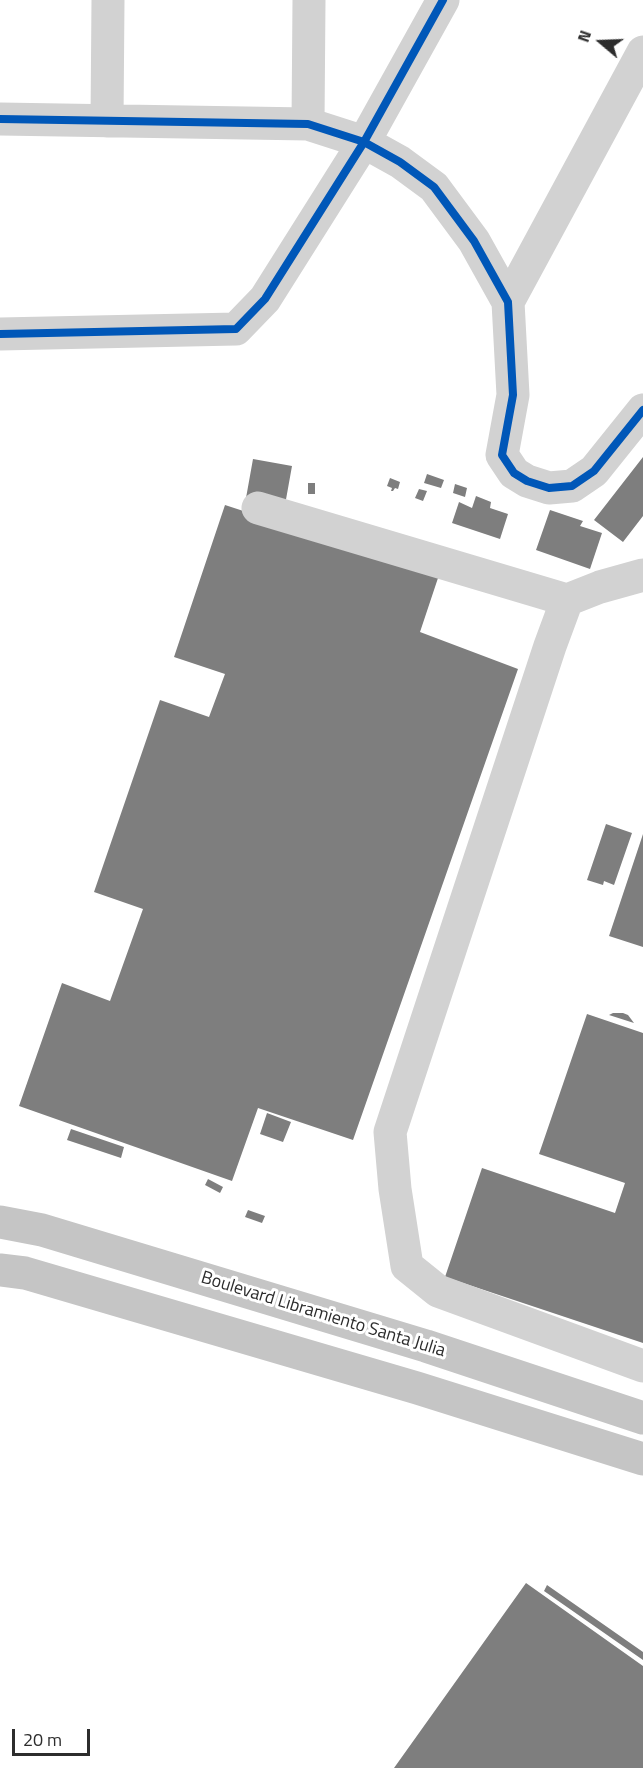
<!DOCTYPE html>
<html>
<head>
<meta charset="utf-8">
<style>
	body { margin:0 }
	#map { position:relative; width:643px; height:1768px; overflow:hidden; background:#fff; font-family:"Titillium Web",sans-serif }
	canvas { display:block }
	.north { position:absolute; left:571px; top:12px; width:60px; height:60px; -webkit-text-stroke:4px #fff; paint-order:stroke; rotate:289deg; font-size:16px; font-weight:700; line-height:24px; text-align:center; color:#2d2d2d }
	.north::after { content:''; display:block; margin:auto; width:21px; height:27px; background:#2d2d2d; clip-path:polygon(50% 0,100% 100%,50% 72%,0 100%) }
	.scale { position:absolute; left:12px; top:1729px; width:78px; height:27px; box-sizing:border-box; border:3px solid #2d2d2d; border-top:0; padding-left:8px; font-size:18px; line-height:21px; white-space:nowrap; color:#2d2d2d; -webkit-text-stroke:4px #fff; paint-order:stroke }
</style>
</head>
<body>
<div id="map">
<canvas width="643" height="1768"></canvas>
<div class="north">N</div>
<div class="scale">20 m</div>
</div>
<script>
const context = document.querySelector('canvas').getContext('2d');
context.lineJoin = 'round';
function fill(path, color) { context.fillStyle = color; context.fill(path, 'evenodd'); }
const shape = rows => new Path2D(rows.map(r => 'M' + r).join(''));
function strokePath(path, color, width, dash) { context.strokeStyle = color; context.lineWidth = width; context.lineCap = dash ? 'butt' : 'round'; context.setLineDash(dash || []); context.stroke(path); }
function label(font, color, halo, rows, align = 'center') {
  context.font = font + ' "Titillium Web",sans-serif'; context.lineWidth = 6; context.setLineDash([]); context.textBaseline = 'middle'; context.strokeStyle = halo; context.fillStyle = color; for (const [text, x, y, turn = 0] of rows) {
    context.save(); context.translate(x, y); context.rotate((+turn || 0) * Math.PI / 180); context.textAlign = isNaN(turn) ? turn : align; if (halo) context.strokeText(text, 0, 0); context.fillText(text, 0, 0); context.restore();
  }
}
fill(shape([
	[643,457,643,516,623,542,594,520],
	[253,459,292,466,285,505,246,498],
	[427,474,444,480,441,488,424,483],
	[390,478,400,482,398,489,395,488,393,491,391,491,392,488,387,486],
	[308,483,315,483,315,494,308,494],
	[455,484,467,488,465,497,453,493],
	[419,489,427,491,423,501,415,498],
	[476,496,491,502,490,508,508,514,500,539,452,523,459,502,472,508],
	[225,505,439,575,420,632,518,669,353,1140,258,1108,232,1181,19,1106,62,983,110,1001,143,909,94,892,160,700,209,717,225,674,174,657],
	[550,510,583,521,580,526,602,533,590,569,536,550],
	[606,824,632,833,614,885,604,881,603,885,587,880],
	[643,834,643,947,609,936],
	[613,1013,623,1013,628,1015,634,1023,609,1015],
	[587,1014,643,1033,643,1343,445,1277,482,1168,615,1213,625,1183,539,1154],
	[267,1113,291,1122,283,1142,260,1134],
	[71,1129,124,1147,121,1158,67,1140],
	[208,1179,223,1187,220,1193,205,1185],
	[248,1210,265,1216,262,1223,245,1217],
	[526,1583,643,1666,643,1768,394,1768],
	[547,1585,643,1652,643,1660,544,1591]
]), '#7e7e7e');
strokePath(shape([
	[0,119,308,124,364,142,400,162,434,187,474,241,508,302,513,395,502,455,514,473,527,481,549,488,572,486,594,471,643,410],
	[107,121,108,0],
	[308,124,309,0],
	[508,302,643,52],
	[0,334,236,329,265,299,364,142,443,0],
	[258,508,567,600],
	[643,575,600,587,567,600,550,646,390,1132,395,1189,407,1266,438,1291,643,1366]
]), '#d2d2d2', 33);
strokePath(shape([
	[0,1222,42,1230,426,1346,643,1418],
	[0,1270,25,1273,417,1388,643,1459]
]), '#c5c5c5', 33);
strokePath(shape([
	[0,119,308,124,364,142,400,162,434,187,474,241,508,302,513,395,502,455,514,473,527,481,549,488,572,486,594,471,643,410],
	[0,334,236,329,265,299,364,142,443,0]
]), '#0057b8', 8);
label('18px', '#2d2d2d', '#fff', [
	["Boulevard Libramiento Santa Julia",323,1315,17]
]);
</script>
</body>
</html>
